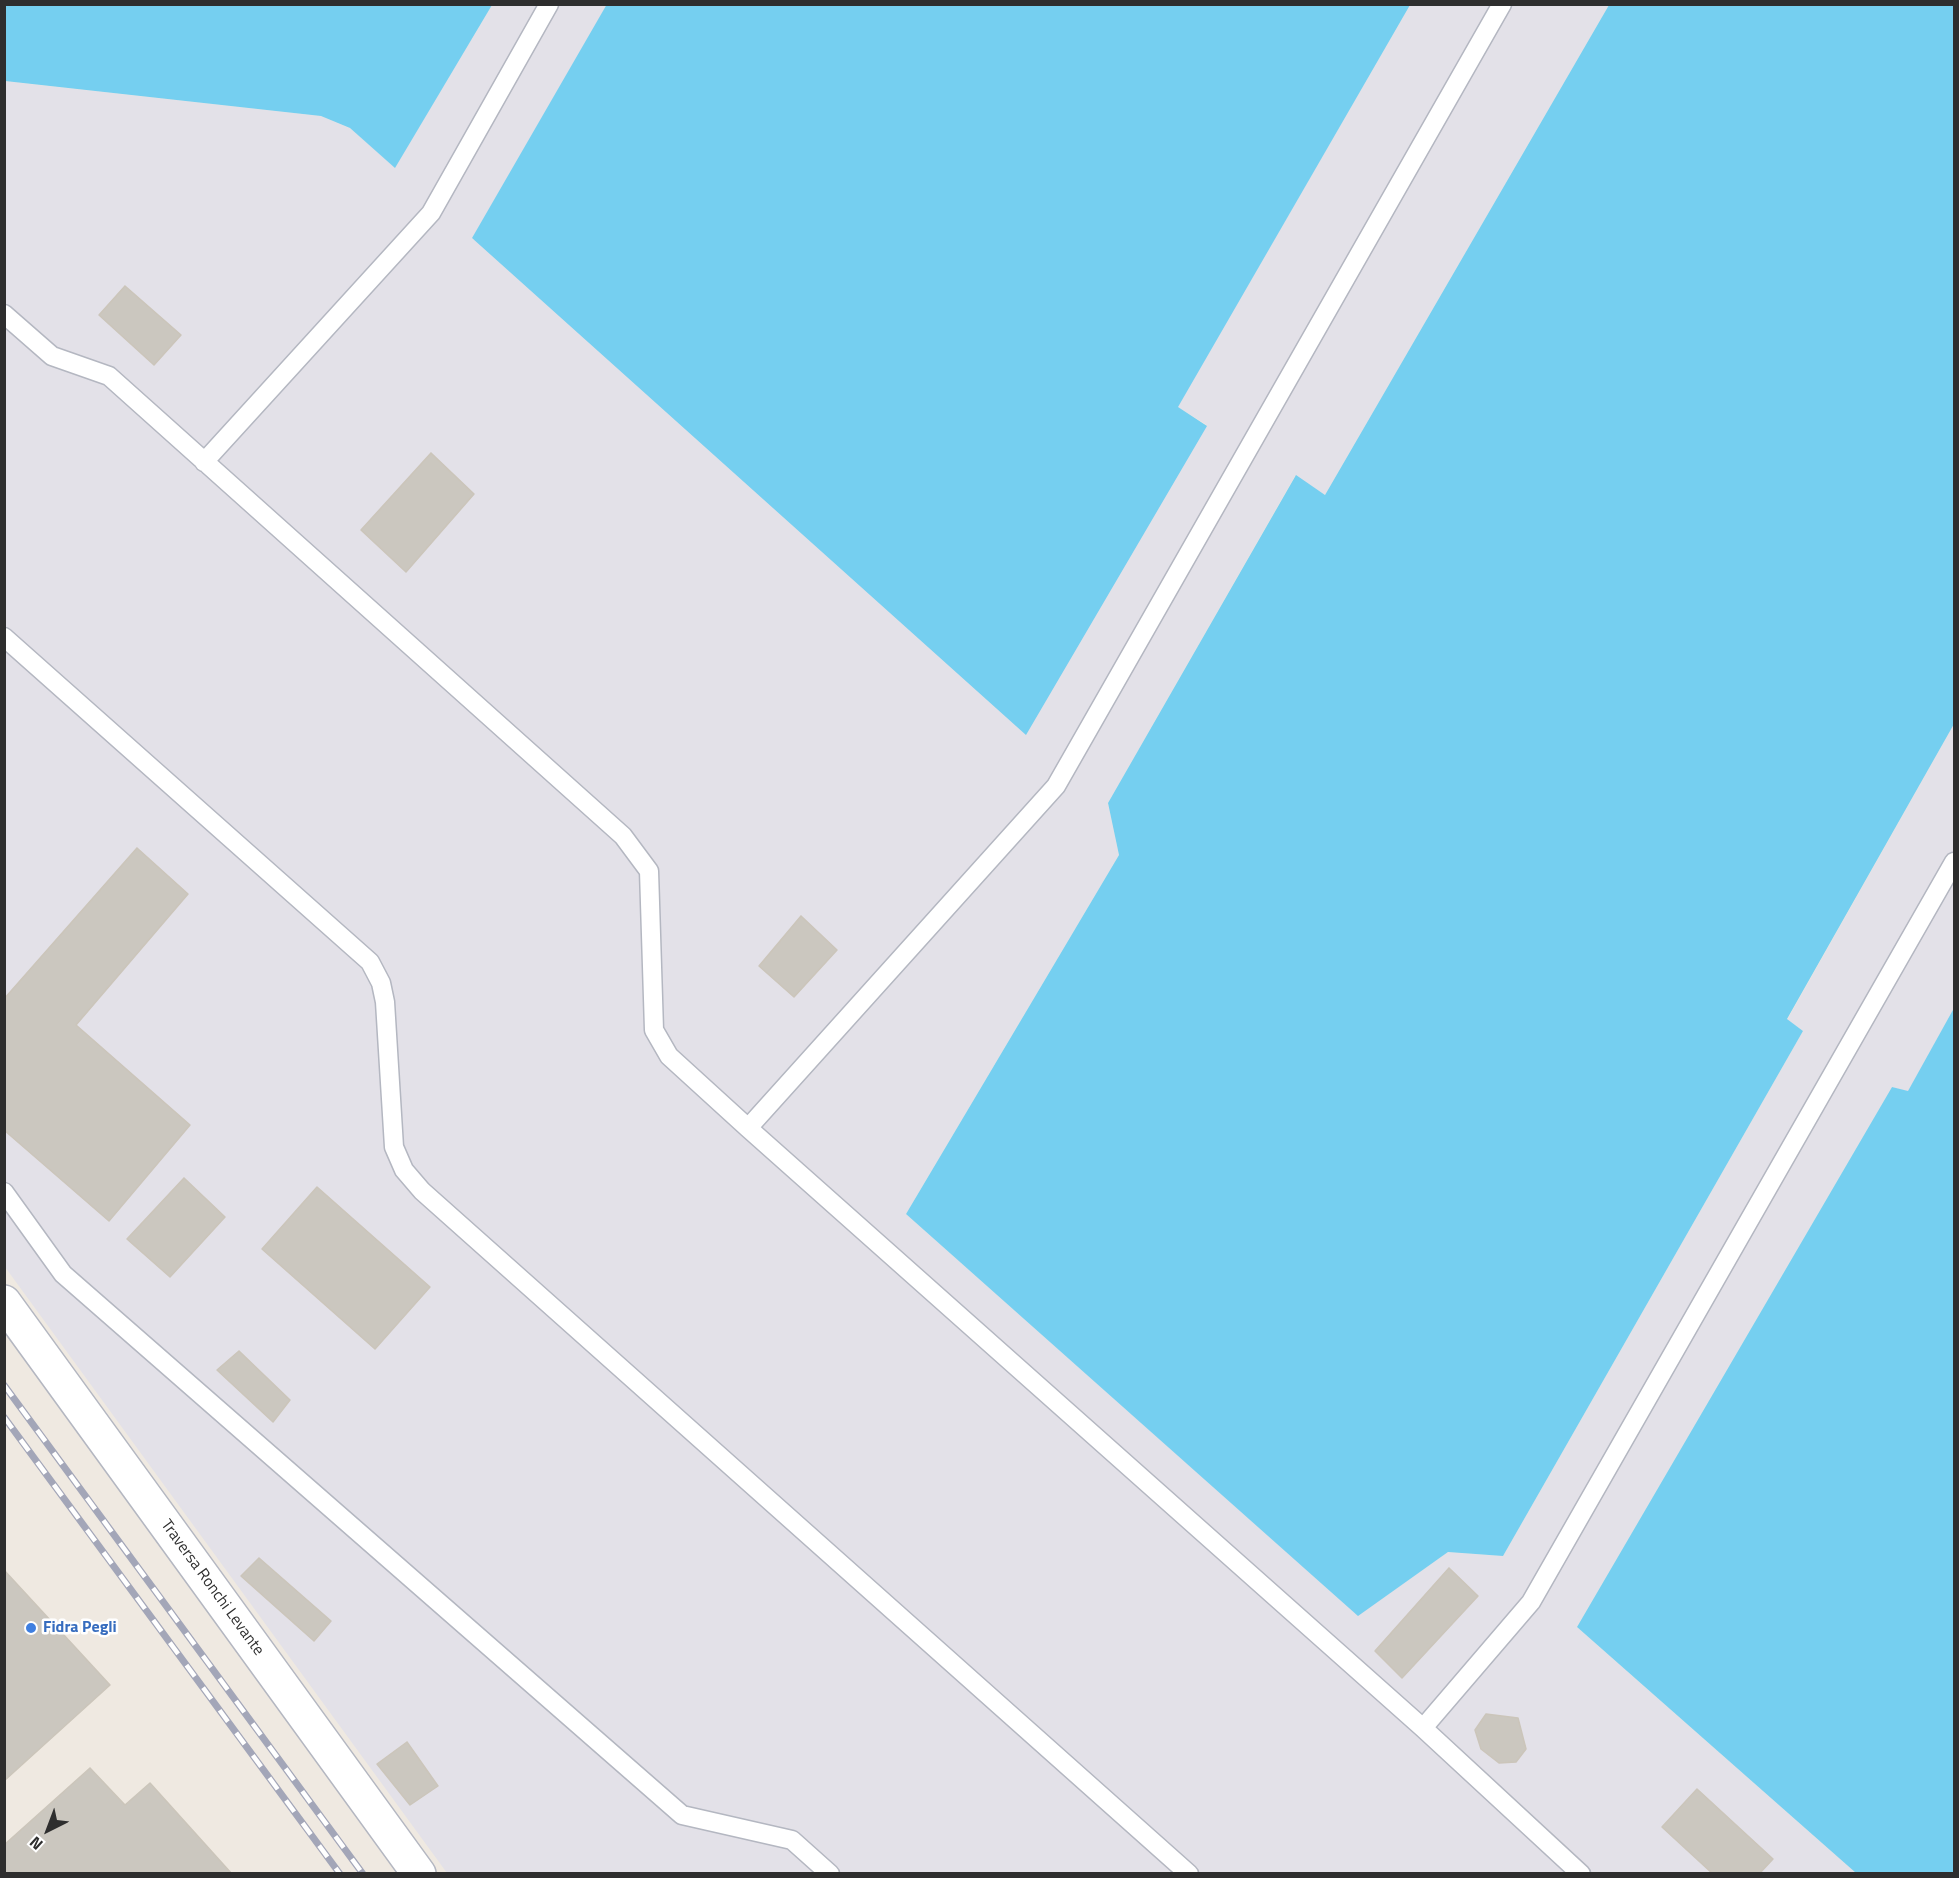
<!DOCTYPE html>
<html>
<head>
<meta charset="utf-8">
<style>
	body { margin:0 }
	#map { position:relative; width:1959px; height:1878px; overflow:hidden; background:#efe9e1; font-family:"Titillium Web",sans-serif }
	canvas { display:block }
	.frame { position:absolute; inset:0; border:6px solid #2e2e2e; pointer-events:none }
	.north { position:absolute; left:18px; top:1800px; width:60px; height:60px; -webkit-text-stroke:4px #fff; paint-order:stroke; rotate:222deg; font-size:16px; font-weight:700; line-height:24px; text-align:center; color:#2e2e2e }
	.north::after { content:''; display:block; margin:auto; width:21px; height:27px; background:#2e2e2e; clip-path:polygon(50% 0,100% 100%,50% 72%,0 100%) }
</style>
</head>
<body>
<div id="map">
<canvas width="1959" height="1878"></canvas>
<div class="frame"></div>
<div class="north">N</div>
</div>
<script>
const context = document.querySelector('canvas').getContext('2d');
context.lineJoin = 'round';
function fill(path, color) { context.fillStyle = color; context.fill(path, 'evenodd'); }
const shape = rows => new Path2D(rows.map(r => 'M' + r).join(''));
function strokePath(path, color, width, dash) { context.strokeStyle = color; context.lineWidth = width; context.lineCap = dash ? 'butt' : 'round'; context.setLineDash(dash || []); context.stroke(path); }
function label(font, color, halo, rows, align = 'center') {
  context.font = font + ' "Titillium Web",sans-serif'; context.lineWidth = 5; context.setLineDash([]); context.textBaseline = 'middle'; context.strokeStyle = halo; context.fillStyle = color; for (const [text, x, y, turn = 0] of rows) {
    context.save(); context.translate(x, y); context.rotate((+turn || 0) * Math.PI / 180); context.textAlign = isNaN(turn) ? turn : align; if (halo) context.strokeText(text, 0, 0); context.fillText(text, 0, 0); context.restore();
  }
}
fill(shape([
	[492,5,607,5,472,239,1207,425,1177,407,1410,5,1609,5,1325,495,1295,476,1108,803,1119,855,906,1214,1358,1615,1448,1552,1503,1556,1803,1031,1787,1020,1954,724,1954,1008,1908,1092,1892,1087,1577,1627,1856,1873,447,1873,5,1267,4,81,321,116,350,128,395,167]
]), '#e3e1e8');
fill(shape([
	[5,4,492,4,492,5,395,168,350,128,321,116,5,81],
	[607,4,1410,5,1178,407,1207,426,1026,735,472,238],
	[1609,5,1954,5,1954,724,1787,1019,1803,1031,1503,1556,1448,1552,1358,1616,906,1214,1119,855,1108,803,1296,475,1325,495],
	[1954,1008,1954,1873,1856,1873,1577,1627,1892,1087,1908,1091]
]), '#75cff0');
const building = shape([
	[125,286,181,335,154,365,99,315,125,286],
	[431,453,474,494,406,572,361,530,431,453],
	[137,848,188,894,76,1025,190,1125,109,1221,4,1130,4,999,137,848],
	[801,916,837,950,794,997,759,966,801,916],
	[184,1178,225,1217,170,1277,127,1239,184,1178],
	[317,1187,430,1287,375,1349,262,1249,317,1187],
	[239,1351,290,1400,273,1422,217,1370,239,1351],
	[259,1558,331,1621,314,1641,241,1576,259,1558],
	[1449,1568,1478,1596,1402,1678,1375,1651,1449,1568],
	[4,1570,110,1685,4,1781,4,1570],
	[1486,1714,1518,1718,1526,1749,1516,1762,1499,1763,1481,1749,1475,1730,1486,1714],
	[407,1742,438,1786,410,1805,377,1764,407,1742],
	[90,1768,125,1805,150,1783,232,1874,4,1874,4,1845,90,1768],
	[1697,1789,1773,1859,1759,1874,1713,1874,1662,1827,1697,1789]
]);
fill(building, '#cbc7bf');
strokePath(building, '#cbc5ba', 1.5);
const lane = shape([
	[4,314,52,356,109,376,623,836,649,871,654,1030,669,1056,748,1128,1423,1728,1581,1874],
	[204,462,431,213,549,4],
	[4,637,370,962,381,983,385,1002,394,1147,404,1170,422,1191,1189,1874],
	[748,1128,1056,786,1502,4],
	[4,1192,63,1274,682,1815,792,1840,830,1874],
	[1423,1728,1531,1602,1954,862]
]);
const street = shape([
	[4,1302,419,1874]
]);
strokePath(lane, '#b4b7c1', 21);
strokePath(street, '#b4b7c1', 36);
strokePath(lane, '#fff', 18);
strokePath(street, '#fff', 33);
const rail = shape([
	[4,1385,363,1874],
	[4,1417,340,1874]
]);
strokePath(rail, '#a3a6b8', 7);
strokePath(rail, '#fff', 4.5, [14]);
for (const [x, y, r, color] of [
	[31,1628,6,"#3f7fe0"]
]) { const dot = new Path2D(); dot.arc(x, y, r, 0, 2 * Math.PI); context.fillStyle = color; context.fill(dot); strokePath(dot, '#fff', 2); }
label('16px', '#2e2e2e', '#fff', [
	["Traversa Ronchi Levante",212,1588,54]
]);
label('bold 16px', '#366cbe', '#fff', [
	["Fidra Pegli",43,1628]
], 'left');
</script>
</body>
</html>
